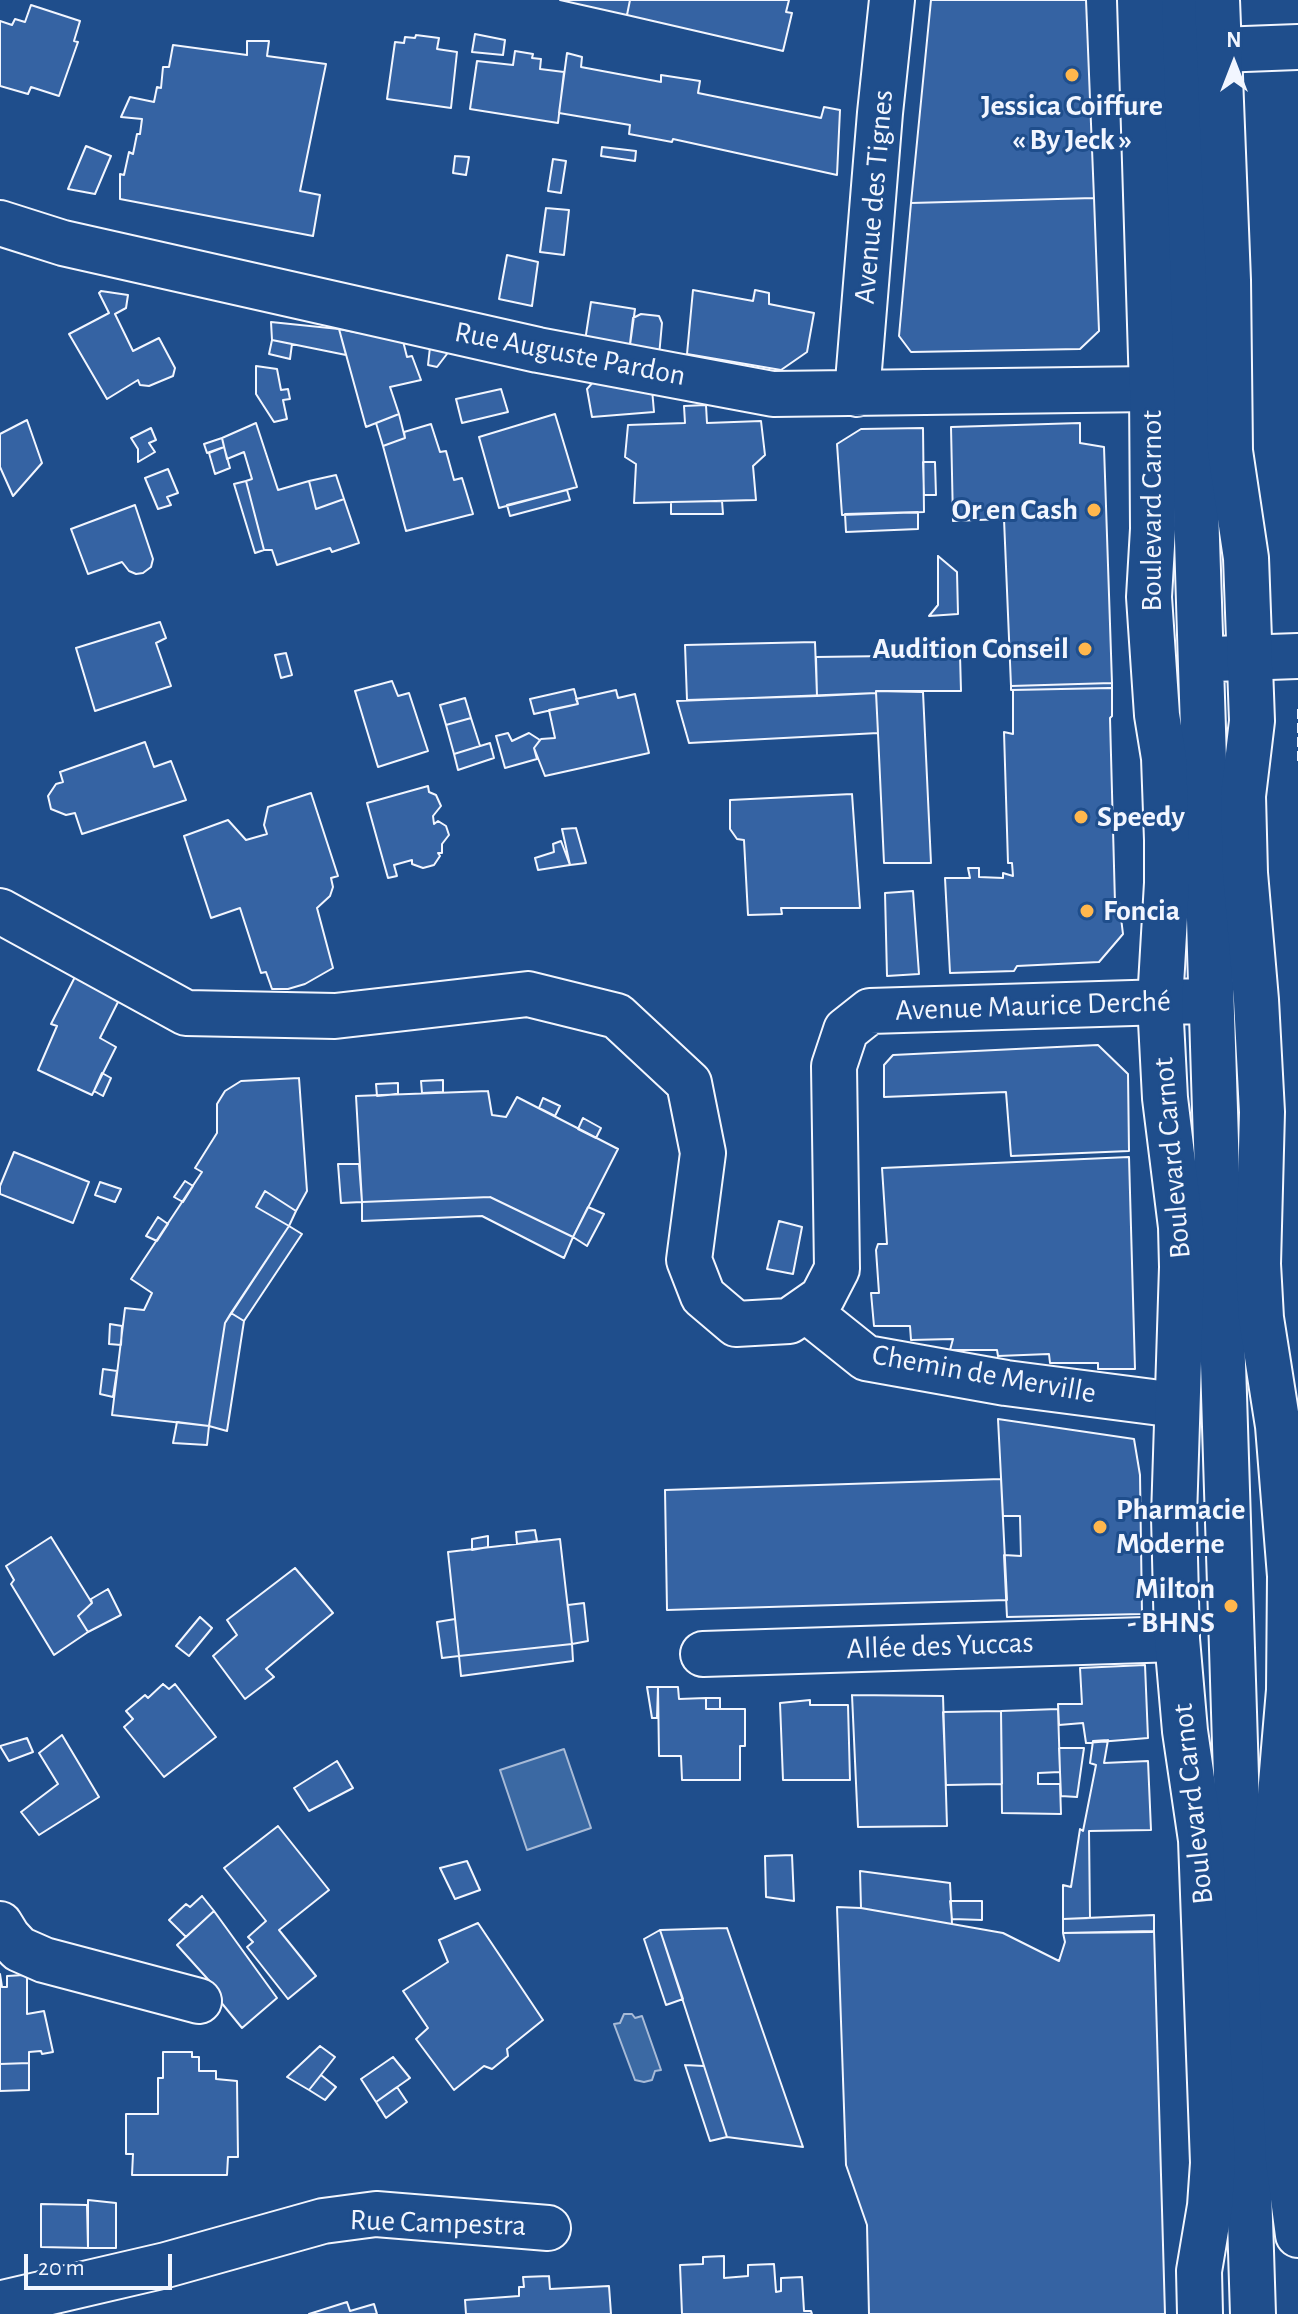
<!DOCTYPE html>
<html>
<head>
<meta charset="utf-8">
<style>
	body { margin:0 }
	#map { position:relative; width:1298px; height:2314px; overflow:hidden; background:#1f4e8c; font-family:"Alegreya Sans",sans-serif }
	canvas { display:block }
	.north { position:absolute; left:1194px; top:24px; width:80px; height:80px; -webkit-text-stroke:6px #1f4e8c; paint-order:stroke; rotate:0deg; font-size:22px; font-weight:700; line-height:32px; text-align:center; color:#f2f6ff }
	.north::after { content:''; display:block; margin:auto; width:28px; height:36px; background:#f2f6ff; clip-path:polygon(50% 0,100% 100%,50% 72%,0 100%) }
	.scale { position:absolute; left:24px; top:2254px; width:148px; height:36px; box-sizing:border-box; border:4px solid #f2f6ff; border-top:0; padding-left:10px; font-size:24px; line-height:28px; white-space:nowrap; color:#f2f6ff; -webkit-text-stroke:6px #1f4e8c; paint-order:stroke }
</style>
</head>
<body>
<div id="map">
<canvas width="1298" height="2314"></canvas>
<div class="north">N</div>
<div class="scale">20 m</div>
</div>
<script>
const context = document.querySelector('canvas').getContext('2d');
context.lineJoin = 'round';
function fill(path, color) { context.fillStyle = color; context.fill(path, 'evenodd'); }
const shape = rows => new Path2D(rows.map(r => 'M' + r).join(''));
function strokePath(path, color, width, dash) { context.strokeStyle = color; context.lineWidth = width; context.lineCap = dash ? 'butt' : 'round'; context.setLineDash(dash || []); context.stroke(path); }
function label(font, color, halo, rows, align = 'center') {
  context.font = font + ' "Alegreya Sans",sans-serif'; context.lineWidth = 6; context.setLineDash([]); context.textBaseline = 'middle'; context.strokeStyle = halo; context.fillStyle = color; for (const [text, x, y, turn = 0] of rows) {
    context.save(); context.translate(x, y); context.rotate((+turn || 0) * Math.PI / 180); context.textAlign = isNaN(turn) ? turn : align; if (halo) context.strokeText(text, 0, 0); context.fillText(text, 0, 0); context.restore();
  }
}
const water = shape([
	[564,1749,591,1828,527,1850,500,1770,564,1749],
	[624,2014,632,2014,635,2018,642,2016,661,2070,655,2071,652,2080,644,2082,635,2080,614,2024,620,2023,624,2014]
]);
fill(water, '#3b69a3');
strokePath(water, '#a8bbd7', 2);
const building = shape([
	[560,0,630,0,627,15,560,0],
	[630,0,789,0,786,12,792,13,783,51,627,15,630,0],
	[931,0,1086,0,1094,198,911,203,931,0],
	[31,5,80,21,74,41,78,42,59,96,31,87,28,94,0,86,0,21,12,25,15,19,25,22,31,5],
	[475,34,505,40,503,55,472,52,475,34],
	[416,35,439,38,437,49,457,52,451,108,387,99,395,42,404,43,405,37,415,38,416,35],
	[247,41,269,41,267,56,326,64,300,191,320,195,313,236,120,199,120,174,124,175,129,152,133,154,137,134,140,134,142,119,121,117,130,97,154,102,157,87,161,88,163,67,169,67,173,45,247,55,247,41],
	[515,51,533,54,532,58,541,59,540,69,564,72,558,123,470,109,477,61,513,65,515,51],
	[567,53,582,57,581,67,661,82,661,75,700,81,698,93,821,118,824,107,840,110,837,175,673,139,672,142,629,134,630,125,559,113,567,53],
	[86,146,111,156,95,194,68,189,86,146],
	[602,147,636,151,635,161,601,156,602,147],
	[455,156,469,157,466,175,453,173,455,156],
	[553,159,566,161,561,193,548,191,553,159],
	[1094,198,1099,331,1080,349,911,352,899,336,911,203,1094,198],
	[546,208,569,210,564,255,540,252,546,208],
	[507,255,538,262,532,306,499,299,507,255],
	[693,290,753,301,755,290,769,293,769,304,814,313,807,352,781,370,687,354,693,290],
	[101,291,128,295,126,308,115,314,133,351,159,338,175,368,173,376,149,386,140,385,138,380,107,399,69,334,109,313,99,293,101,291],
	[591,302,635,309,629,352,585,341,591,302],
	[641,314,659,316,662,323,659,356,629,352,633,318,641,314],
	[271,322,339,329,346,355,272,340,271,322],
	[339,329,403,341,407,357,412,356,421,380,390,387,399,414,366,427,339,329],
	[272,340,292,344,290,359,269,354,272,340],
	[430,347,450,350,437,367,428,365,430,347],
	[256,366,277,369,281,390,288,389,290,399,283,400,287,419,274,422,256,394,256,366],
	[594,381,652,389,654,412,592,417,587,389,594,381],
	[501,389,508,412,462,423,456,399,501,389],
	[706,405,707,423,761,421,765,455,753,466,756,500,634,503,636,464,625,457,628,425,685,423,684,406,706,405],
	[399,414,405,438,383,446,376,423,399,414],
	[555,414,577,487,499,508,479,437,555,414],
	[27,420,42,463,13,496,0,467,0,434,27,420],
	[256,423,278,490,309,481,316,509,344,499,359,543,332,552,330,548,277,565,272,550,264,550,246,481,252,479,244,452,227,459,222,438,256,423],
	[1080,423,1080,443,1104,447,1112,683,1011,686,1004,519,953,521,951,427,1080,423],
	[431,424,440,452,446,451,454,480,462,478,473,514,406,531,383,446,405,438,404,432,431,424],
	[151,428,156,440,149,443,155,452,138,462,138,449,131,438,151,428],
	[923,428,924,512,842,515,837,444,861,429,923,428],
	[222,438,224,447,207,453,204,444,222,438],
	[224,447,230,468,215,474,209,453,224,447],
	[923,462,935,462,936,495,924,495,923,462],
	[168,469,178,493,167,497,171,505,158,509,145,478,168,469],
	[336,475,344,499,316,509,309,481,336,475],
	[246,481,264,550,255,553,234,484,246,481],
	[567,490,570,500,510,516,507,505,567,490],
	[722,501,723,514,671,514,671,502,722,501],
	[135,505,153,559,151,567,143,573,136,574,129,571,122,562,88,574,71,529,135,505],
	[918,512,918,529,846,532,845,514,918,512],
	[938,556,957,572,958,614,929,616,938,605,938,556],
	[160,622,166,638,156,643,171,686,95,711,76,648,160,622],
	[815,642,817,696,687,700,685,645,815,642],
	[286,653,292,675,281,678,275,655,286,653],
	[960,655,961,691,876,691,876,693,817,696,816,657,960,655],
	[392,681,398,696,409,693,428,751,378,767,355,691,392,681],
	[1112,683,1112,688,1011,690,1011,686,1112,683],
	[1109,688,1112,688,1112,716,1110,718,1115,903,1119,902,1123,934,1099,962,1017,966,1014,971,950,973,945,878,970,878,968,868,979,868,979,877,1003,878,1003,873,1013,876,1012,863,1008,863,1004,732,1013,734,1013,690,1109,688],
	[574,689,578,704,534,714,530,699,574,689],
	[616,690,618,698,635,694,649,753,545,776,534,748,541,739,555,738,549,710,578,704,576,699,616,690],
	[876,691,923,692,931,863,884,863,876,691],
	[876,693,878,733,689,743,677,701,876,693],
	[465,698,471,718,446,725,440,705,465,698],
	[471,718,480,746,454,754,446,725,471,718],
	[508,733,512,741,529,733,540,740,534,748,537,759,505,768,496,736,508,733],
	[145,742,154,767,171,761,186,800,82,834,75,813,66,815,51,809,48,796,56,784,63,782,60,772,145,742],
	[490,743,494,758,458,770,454,754,490,743],
	[428,786,429,792,436,795,441,806,433,816,434,824,438,821,446,826,449,835,442,844,442,853,438,853,440,856,434,865,423,868,412,864,412,860,394,865,397,876,388,878,367,803,428,786],
	[311,793,338,876,331,878,333,887,330,896,317,908,333,968,305,984,288,989,272,989,266,972,261,973,240,908,211,918,184,836,228,820,246,840,267,834,264,825,268,807,311,793],
	[852,794,860,908,781,908,782,914,748,915,744,840,737,839,730,829,730,800,852,794],
	[576,828,586,863,570,865,562,829,576,828],
	[561,841,570,865,538,870,535,858,554,852,553,844,561,841],
	[913,891,919,974,887,976,885,893,913,891],
	[78,971,122,994,100,1038,116,1047,92,1095,38,1070,57,1026,51,1024,78,971],
	[1098,1045,1128,1074,1129,1151,1011,1156,1006,1092,884,1097,884,1065,893,1055,1098,1045],
	[102,1073,111,1078,103,1096,94,1091,102,1073],
	[299,1078,307,1191,296,1211,265,1191,256,1207,289,1226,225,1323,209,1426,112,1415,125,1308,144,1310,152,1293,131,1279,202,1172,195,1168,217,1133,217,1104,225,1091,241,1081,299,1078],
	[443,1080,443,1092,422,1093,421,1081,443,1080],
	[398,1083,398,1094,377,1096,376,1084,398,1083],
	[488,1091,492,1115,506,1117,517,1097,618,1149,573,1237,490,1197,362,1202,356,1096,488,1091],
	[543,1098,560,1106,555,1116,539,1108,543,1098],
	[583,1118,601,1128,596,1138,578,1129,583,1118],
	[14,1152,89,1182,73,1223,0,1194,0,1186,14,1152],
	[1129,1157,1135,1369,1098,1369,1098,1363,1050,1363,1049,1354,998,1356,997,1350,950,1350,953,1339,911,1340,910,1326,874,1326,871,1293,879,1293,876,1250,878,1244,887,1244,882,1168,1129,1157],
	[338,1164,359,1164,362,1202,341,1203,338,1164],
	[185,1181,193,1186,183,1202,174,1197,185,1181],
	[100,1182,121,1189,115,1202,95,1195,100,1182],
	[265,1191,296,1211,289,1226,256,1207,265,1191],
	[490,1197,573,1237,564,1258,482,1216,362,1221,362,1202,490,1197],
	[588,1207,604,1214,587,1246,573,1237,588,1207],
	[158,1217,168,1224,157,1241,146,1236,158,1217],
	[779,1221,802,1227,793,1274,767,1269,779,1221],
	[289,1226,302,1234,244,1321,231,1313,289,1226],
	[231,1313,244,1321,227,1431,209,1426,225,1323,231,1313],
	[110,1324,122,1326,121,1345,109,1344,110,1324],
	[103,1369,117,1371,113,1397,100,1394,103,1369],
	[998,1419,1134,1439,1140,1475,1142,1614,1007,1617,1004,1555,1021,1556,1020,1516,1003,1516,998,1419],
	[177,1422,209,1426,207,1445,173,1443,177,1422],
	[1001,1479,1007,1600,667,1610,665,1490,1001,1479],
	[535,1530,537,1541,517,1544,516,1532,535,1530],
	[488,1536,488,1547,472,1550,472,1539,488,1536],
	[51,1537,92,1603,78,1616,88,1632,54,1655,11,1584,14,1580,6,1566,51,1537],
	[560,1539,572,1644,459,1656,448,1552,560,1539],
	[295,1568,333,1613,266,1669,274,1677,245,1699,213,1656,237,1635,227,1620,295,1568],
	[108,1589,121,1615,88,1632,78,1616,92,1603,91,1599,108,1589],
	[584,1603,588,1641,572,1644,568,1605,584,1603],
	[200,1617,212,1628,189,1656,176,1646,200,1617],
	[455,1619,459,1656,442,1658,437,1622,455,1619],
	[572,1644,573,1661,461,1676,459,1656,572,1644],
	[1145,1665,1148,1738,1086,1743,1083,1723,1059,1725,1058,1704,1082,1704,1080,1668,1145,1665],
	[163,1684,169,1689,175,1684,216,1737,164,1777,124,1727,133,1719,126,1711,145,1695,148,1698,163,1684],
	[647,1687,658,1687,657,1718,652,1718,647,1687],
	[658,1687,678,1687,679,1699,706,1698,706,1709,745,1709,745,1746,740,1746,740,1780,682,1780,681,1756,659,1756,658,1687],
	[852,1695,943,1696,947,1826,858,1827,852,1695],
	[706,1698,720,1698,720,1709,706,1709,706,1698],
	[810,1700,810,1705,848,1705,850,1780,783,1780,780,1703,810,1700],
	[1058,1709,1060,1772,1038,1773,1038,1784,1060,1784,1061,1814,1002,1813,1001,1711,1058,1709],
	[1001,1711,1002,1784,946,1785,943,1712,1001,1711],
	[62,1735,99,1797,39,1835,21,1812,58,1784,39,1753,62,1735],
	[27,1738,33,1752,9,1761,0,1746,27,1738],
	[1108,1740,1104,1763,1148,1761,1151,1830,1089,1831,1090,1918,1063,1919,1063,1885,1071,1887,1080,1829,1083,1831,1096,1765,1090,1763,1093,1741,1108,1740],
	[1059,1748,1084,1748,1077,1797,1061,1796,1059,1748],
	[337,1761,353,1788,309,1811,294,1788,337,1761],
	[278,1826,329,1890,279,1930,316,1976,288,1999,247,1947,253,1942,248,1937,266,1921,224,1868,278,1826],
	[792,1855,794,1901,766,1897,765,1856,792,1855],
	[467,1861,480,1890,455,1899,440,1868,467,1861],
	[860,1871,950,1883,952,1924,861,1908,860,1871],
	[202,1896,214,1911,186,1937,169,1920,186,1904,190,1907,202,1896],
	[950,1901,982,1901,982,1920,952,1919,950,1901],
	[837,1907,861,1908,1003,1933,1059,1961,1065,1942,1063,1933,1154,1931,1165,2314,869,2314,867,2225,846,2165,837,1907],
	[214,1911,277,1998,242,2028,211,1990,214,1986,177,1945,214,1911],
	[1154,1915,1154,1931,1152,1932,1063,1933,1063,1919,1154,1915],
	[478,1923,543,2020,507,2049,508,2056,492,2069,484,2066,454,2090,416,2039,428,2028,403,1991,448,1962,439,1940,478,1923],
	[727,1928,803,2147,727,2137,660,1930,727,1928],
	[660,1930,683,1999,666,2005,644,1939,660,1930],
	[0,1974,2,1987,7,1987,7,1976,24,1975,27,1978,27,2014,44,2011,53,2052,42,2054,41,2051,29,2052,29,2063,0,2064,0,1974],
	[320,2046,335,2057,309,2090,287,2077,320,2046],
	[163,2052,192,2052,192,2057,199,2057,199,2071,216,2071,216,2079,237,2081,238,2157,228,2157,227,2175,132,2175,133,2154,126,2154,126,2114,158,2114,158,2078,163,2078,163,2052],
	[393,2057,410,2078,376,2102,361,2079,393,2057],
	[29,2063,29,2090,0,2091,0,2064,29,2063],
	[685,2065,704,2066,727,2137,710,2141,685,2065],
	[321,2075,336,2087,325,2100,309,2090,321,2075],
	[397,2087,407,2102,386,2118,376,2102,397,2087],
	[88,2200,116,2203,116,2248,88,2248,88,2200],
	[41,2204,87,2205,88,2248,41,2247,41,2204],
	[724,2256,724,2278,748,2276,748,2265,774,2264,776,2292,781,2291,781,2278,802,2277,804,2311,811,2311,812,2314,682,2314,680,2265,703,2264,703,2257,724,2256],
	[549,2276,550,2289,609,2286,611,2314,466,2314,465,2300,519,2296,519,2287,524,2287,523,2277,549,2276],
	[347,2302,350,2311,374,2304,377,2314,309,2314,347,2302]
]);
fill(building, '#3563a3');
strokePath(building, '#f2f6ff', 2);
const minor = shape([
	[1180,0,1253,2314],
	[1219,50,1298,47],
	[0,223,63,243,538,350,773,394,1152,389],
	[857,394,880,113,892,0],
	[1213,659,1298,656],
	[0,911,186,1013,335,1016,528,994,617,1016,689,1083,703,1153,689,1260,703,1296,736,1324,789,1321,822,1298,837,1269,834,1066,846,1030,870,1011,1198,1001],
	[806,1310,866,1358,1006,1383,1176,1405],
	[703,1654,1177,1639],
	[0,1924,8,1937,19,1949,44,1960,199,2001],
	[3,2303,166,2265,323,2221,376,2214,548,2228]
]);
const major = shape([
	[1140,0,1152,389,1153,529,1149,597,1157,715,1164,758,1167,840,1167,883,1160,1002,1165,1098,1181,1227,1182,1267,1174,1517,1177,1639,1185,1731,1201,1840,1213,2163,1210,2206,1199,2271,1200,2314],
	[1217,0,1228,280,1230,451,1246,558,1252,721,1243,796,1245,873,1256,1000,1262,1112,1258,1264,1261,1318,1278,1426,1290,1576,1289,1690,1276,1842,1288,2161,1298,2235]
]);
strokePath(minor, '#f2f6ff', 48);
strokePath(major, '#f2f6ff', 48);
strokePath(minor, '#1f4e8c', 44);
strokePath(major, '#1f4e8c', 44);
strokePath(shape([
	[1298,709,1298,763]
]), '#f2f6ff', 2, [10, 4]);
for (const [x, y, r, color] of [
	[1072,75,8,"#ffb74d"],
	[1094,510,8,"#ffb74d"],
	[1085,649,8,"#ffb74d"],
	[1081,817,8,"#ffb74d"],
	[1087,911,8,"#ffb74d"],
	[1100,1527,8,"#ffb74d"],
	[1231,1606,8,"#ffb74d"]
]) { const dot = new Path2D(); dot.arc(x, y, r, 0, 2 * Math.PI); context.fillStyle = color; context.fill(dot); strokePath(dot, '#1f4e8c', 3); }
label('bold 30px', '#f2f6ff', '#1f4e8c', [
	["Jessica Coiffure",1072,106,"center"],
	["« By Jeck »",1072,140,"center"],
	["Or en Cash",1078,510],
	["Audition Conseil",1069,649],
	["Speedy",1097,817,"left"],
	["Foncia",1103,911,"left"],
	["Pharmacie",1116,1510,"left"],
	["Moderne",1116,1544,"left"],
	["Milton",1215,1589],
	["- BHNS",1215,1623]
], 'right');
label('30px', '#f2f6ff', '#1f4e8c', [
	["Avenue des Tignes",874,197,-85],
	["Rue Auguste Pardon",570,354,11],
	["Boulevard Carnot",1152,511,-90],
	["Avenue Maurice Derché",1033,1006,-2],
	["Boulevard Carnot",1172,1158,-95],
	["Chemin de Merville",984,1374,10],
	["Allée des Yuccas",940,1646,-2],
	["Boulevard Carnot",1193,1804,-96],
	["Rue Campestra",438,2223,2]
]);
</script>
</body>
</html>
